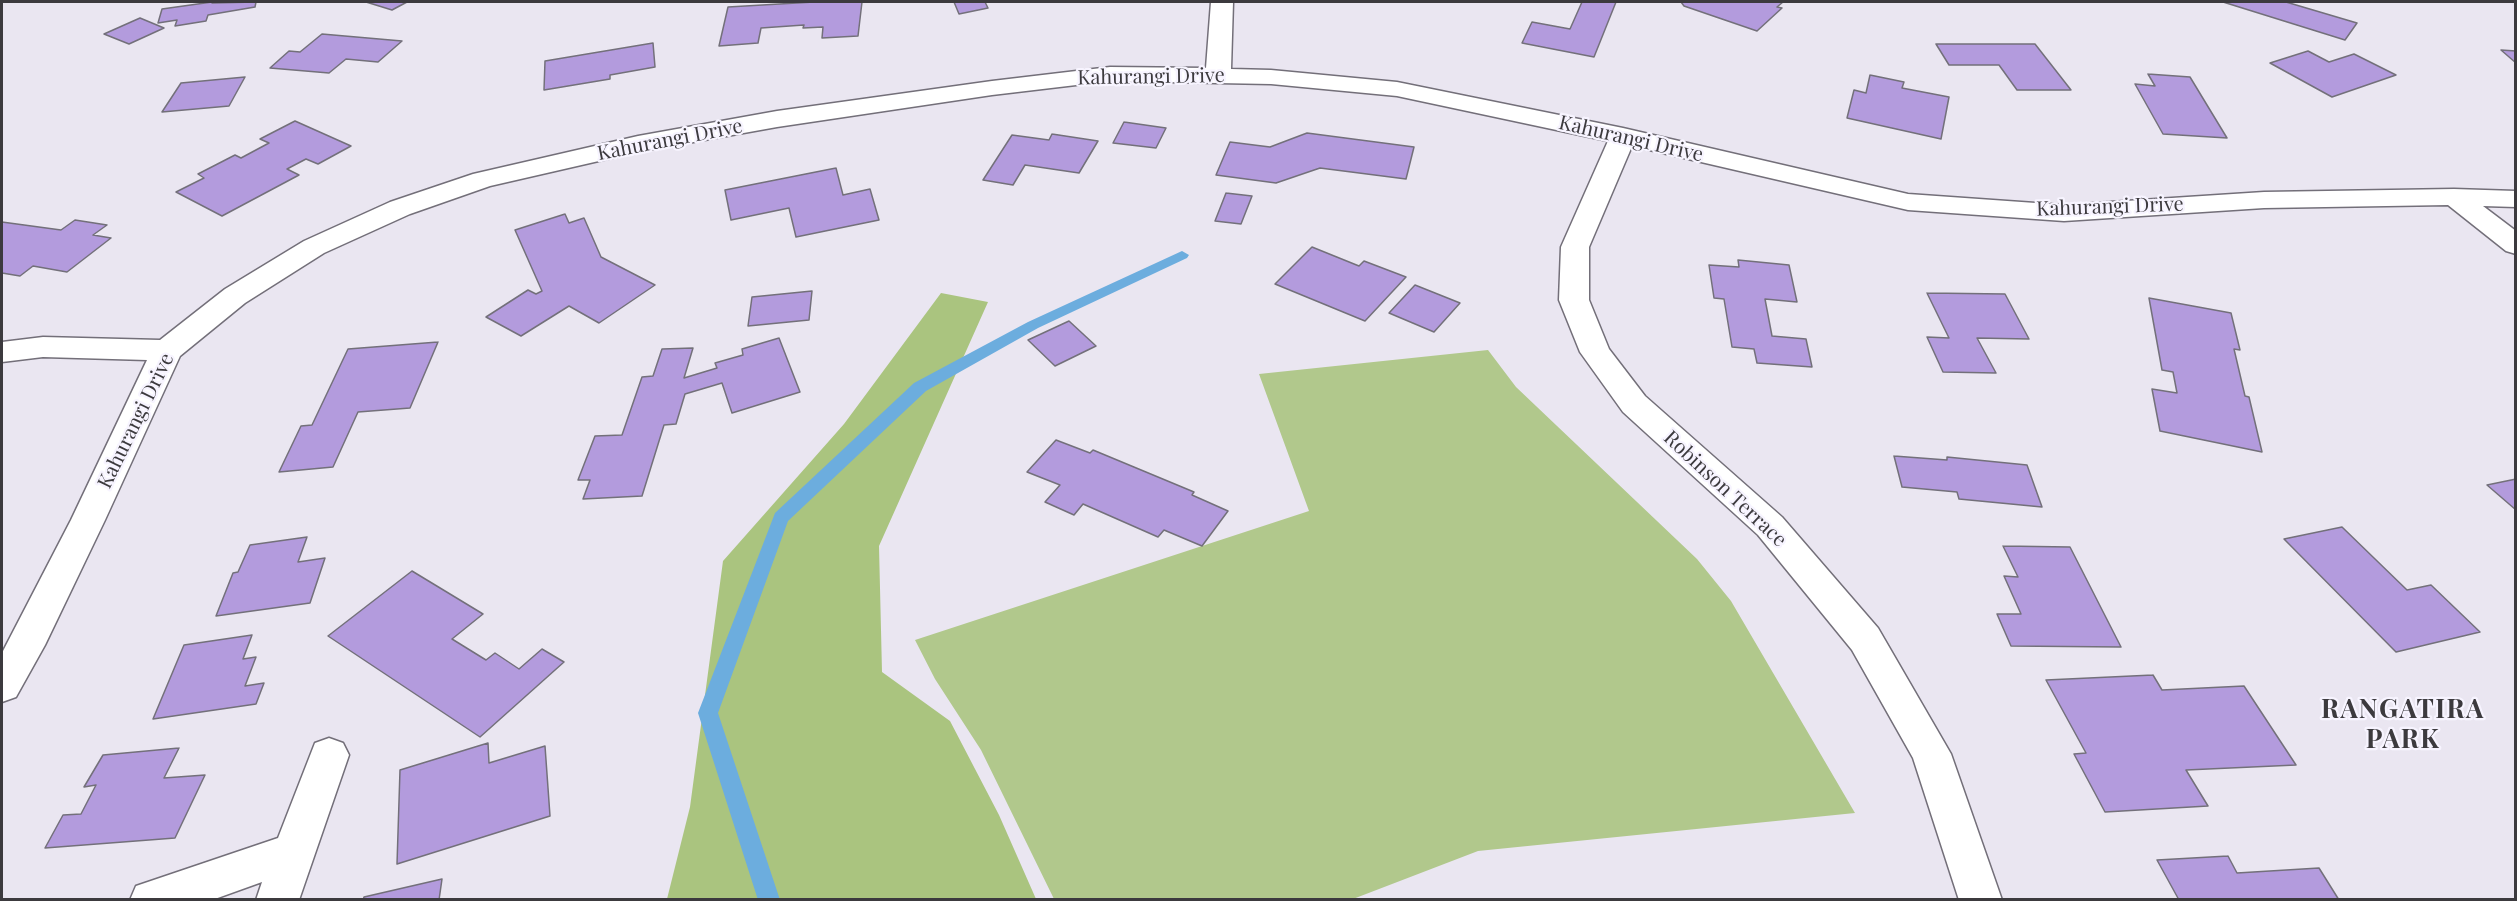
<!DOCTYPE html>
<html>
<head>
<meta charset="utf-8">
<style>
	body { margin:0 }
	#map { position:relative; width:2517px; height:901px; overflow:hidden; background:#eae6f1; font-family:"Playfair Display",serif }
	canvas { display:block }
	.frame { position:absolute; inset:0; border:3px solid #3c3a3e; pointer-events:none }
</style>
</head>
<body>
<div id="map">
<canvas width="2517" height="901"></canvas>
<div class="frame"></div>
</div>
<script>
const context = document.querySelector('canvas').getContext('2d');
context.lineJoin = 'round';
function fill(path, color) { context.fillStyle = color; context.fill(path, 'evenodd'); }
const shape = rows => new Path2D(rows.map(r => 'M' + r).join(''));
function strokePath(path, color, width, dash) { context.strokeStyle = color; context.lineWidth = width; context.lineCap = dash ? 'butt' : 'round'; context.setLineDash(dash || []); context.stroke(path); }
function label(font, color, halo, rows, align = 'center') {
  context.font = font + ' "Playfair Display",serif'; context.lineWidth = 4.5; context.setLineDash([]); context.textBaseline = 'middle'; context.strokeStyle = halo; context.fillStyle = color; for (const [text, x, y, turn = 0] of rows) {
    context.save(); context.translate(x, y); context.rotate((+turn || 0) * Math.PI / 180); context.textAlign = isNaN(turn) ? turn : align; if (halo) context.strokeText(text, 0, 0); context.fillText(text, 0, 0); context.restore();
  }
}
fill(shape([
	[1488,350,1516,387,1697,559,1731,601,1855,813,1478,851,1353,899,1054,899,981,750,935,679,915,640,1309,511,1259,374]
]), '#b1c88c');
fill(shape([
	[941,293,988,302,879,546,882,672,950,721,999,815,1036,899,667,899,690,807,723,561,844,424]
]), '#aac47f');
fill(shape([
	[1182,251,1189,255,1187,258,1038,328,926,391,788,521,718,713,780,900,758,900,698,713,775,513,914,383,1028,322,1182,251]
]), '#6cadde');
const building = shape([
	[212,2,212,3,256,2,255,7,208,15,206,21,175,26,177,20,158,23,162,9,212,2],
	[366,2,407,2,392,10,366,2],
	[814,2,862,2,858,36,822,38,823,27,803,28,804,25,761,28,758,43,719,46,728,7,814,2],
	[954,2,985,2,988,8,959,14,954,2],
	[1582,2,1616,2,1594,57,1522,43,1532,22,1570,29,1582,2],
	[1681,2,1783,2,1777,7,1782,8,1757,31,1684,6,1681,2],
	[2223,2,2286,2,2357,23,2345,40,2223,2],
	[140,18,164,28,129,44,104,34,140,18],
	[322,34,402,41,378,62,346,59,329,73,270,68,289,51,300,52,322,34],
	[653,43,655,67,610,75,610,79,544,90,545,61,653,43],
	[1936,44,2035,44,2071,90,2017,90,1999,65,1949,65,1936,44],
	[2501,50,2516,51,2516,63,2501,50],
	[2308,51,2329,62,2354,54,2396,75,2332,97,2270,63,2308,51],
	[2148,74,2190,77,2227,138,2163,134,2135,84,2155,86,2148,74],
	[1870,75,1904,82,1902,88,1949,97,1941,139,1847,118,1854,90,1866,93,1870,75],
	[245,77,229,106,162,112,181,83,245,77],
	[295,121,351,146,318,164,306,159,287,169,299,175,222,216,176,192,204,178,198,174,235,155,241,158,269,143,260,139,295,121],
	[1124,122,1166,128,1156,148,1113,143,1124,122],
	[1307,133,1414,147,1406,179,1320,168,1276,183,1216,175,1230,142,1270,147,1307,133],
	[1052,134,1098,141,1079,173,1025,165,1013,185,983,180,1012,135,1049,140,1052,134],
	[836,168,843,195,870,189,879,220,796,237,789,208,731,220,725,190,836,168],
	[1226,193,1252,196,1241,224,1215,221,1226,193],
	[565,214,569,223,584,218,601,257,655,285,599,323,569,306,521,336,486,317,528,290,536,294,542,291,515,230,565,214],
	[75,220,107,225,93,235,111,238,67,272,33,266,20,276,2,273,2,222,61,230,75,220],
	[1312,247,1359,266,1364,261,1406,277,1365,321,1275,284,1312,247],
	[1738,260,1789,265,1797,302,1765,299,1772,336,1806,339,1812,367,1757,363,1754,349,1732,347,1724,299,1714,298,1709,265,1739,267,1738,260],
	[1415,285,1460,303,1434,332,1389,313,1415,285],
	[812,291,809,320,748,326,752,297,812,291],
	[1927,293,2005,294,2029,339,1977,338,1996,373,1943,372,1927,337,1949,338,1927,293],
	[2149,298,2231,313,2240,350,2234,349,2245,396,2249,397,2262,452,2160,431,2152,389,2177,393,2173,372,2162,370,2149,298],
	[1069,321,1096,346,1055,366,1028,340,1069,321],
	[779,338,800,392,732,413,722,383,685,394,676,424,664,425,642,496,583,499,590,480,578,480,595,436,622,435,642,377,653,376,662,349,693,348,684,378,717,368,715,363,743,355,742,349,779,338],
	[438,342,410,408,358,412,333,467,279,472,301,426,312,425,348,349,438,342],
	[1056,440,1090,453,1093,450,1194,492,1192,495,1228,511,1202,546,1164,530,1158,537,1083,504,1074,515,1045,502,1060,485,1027,472,1056,440],
	[1894,456,1947,460,1947,457,2027,465,2042,507,1959,499,1957,492,1902,487,1894,456],
	[2516,479,2516,510,2487,485,2516,479],
	[2342,527,2407,590,2431,585,2480,632,2396,652,2284,539,2342,527],
	[307,537,298,562,325,558,310,603,216,616,233,573,238,572,250,545,307,537],
	[2003,546,2070,547,2121,647,2011,646,1997,614,2021,614,2004,576,2018,577,2003,546],
	[412,571,483,614,452,639,486,660,495,653,519,669,542,649,564,662,480,737,328,636,412,571],
	[252,635,243,659,256,657,245,686,264,683,256,704,153,719,184,645,252,635],
	[2153,675,2162,690,2244,686,2296,765,2186,770,2208,806,2105,812,2074,754,2086,753,2046,680,2153,675],
	[488,743,489,763,545,746,550,816,397,864,400,770,488,743],
	[179,748,164,778,205,775,175,838,45,848,63,815,81,814,96,785,84,787,103,755,179,748],
	[2228,856,2237,873,2319,868,2339,900,2179,900,2157,860,2228,856],
	[442,879,439,900,363,900,364,897,442,879]
]);
fill(building, '#b39bdd');
strokePath(building, '#73707a', 1.5);
const minor = shape([
	[1211,2,1233,2,1231,69,1271,70,1397,82,1623,128,1908,194,2064,205,2264,192,2454,189,2516,191,2516,207,2483,206,2516,231,2516,254,2506,251,2448,205,2264,208,2064,221,1908,210,1632,146,1589,247,1589,300,1609,349,1645,396,1782,517,1878,628,1951,754,2002,900,1959,900,1913,758,1852,650,1758,535,1623,412,1580,352,1559,300,1561,247,1608,141,1397,96,1271,84,1110,81,992,95,777,127,638,152,490,186,410,214,324,253,245,303,180,356,105,520,45,645,16,697,2,702,2,653,71,520,147,360,43,357,2,362,2,342,43,337,160,340,225,289,304,241,390,202,473,174,638,136,777,111,992,81,1110,67,1206,68,1211,2],
	[329,738,343,743,349,755,299,900,256,900,262,882,212,900,130,900,136,886,278,838,315,743,329,738]
]);
strokePath(minor, '#736f79', 3);
fill(minor, '#fff');
label('20px', '#3c3a3e', '#f7f4ff', [
	["Kahurangi Drive",1151,77,-1],
	["Kahurangi Drive",1631,139,13],
	["Kahurangi Drive",670,140,-11],
	["Kahurangi Drive",2110,207,-2],
	["Kahurangi Drive",136,421,-64],
	["Robinson Terrace",1725,489,43]
]);
context.letterSpacing = '1.5px';
label('bold 26px', '#3c3a3e', '#f7f4ff', [
	["RANGATIRA",2403,710],
	["PARK",2403,740]
]);
context.letterSpacing = '0px';
</script>
</body>
</html>
